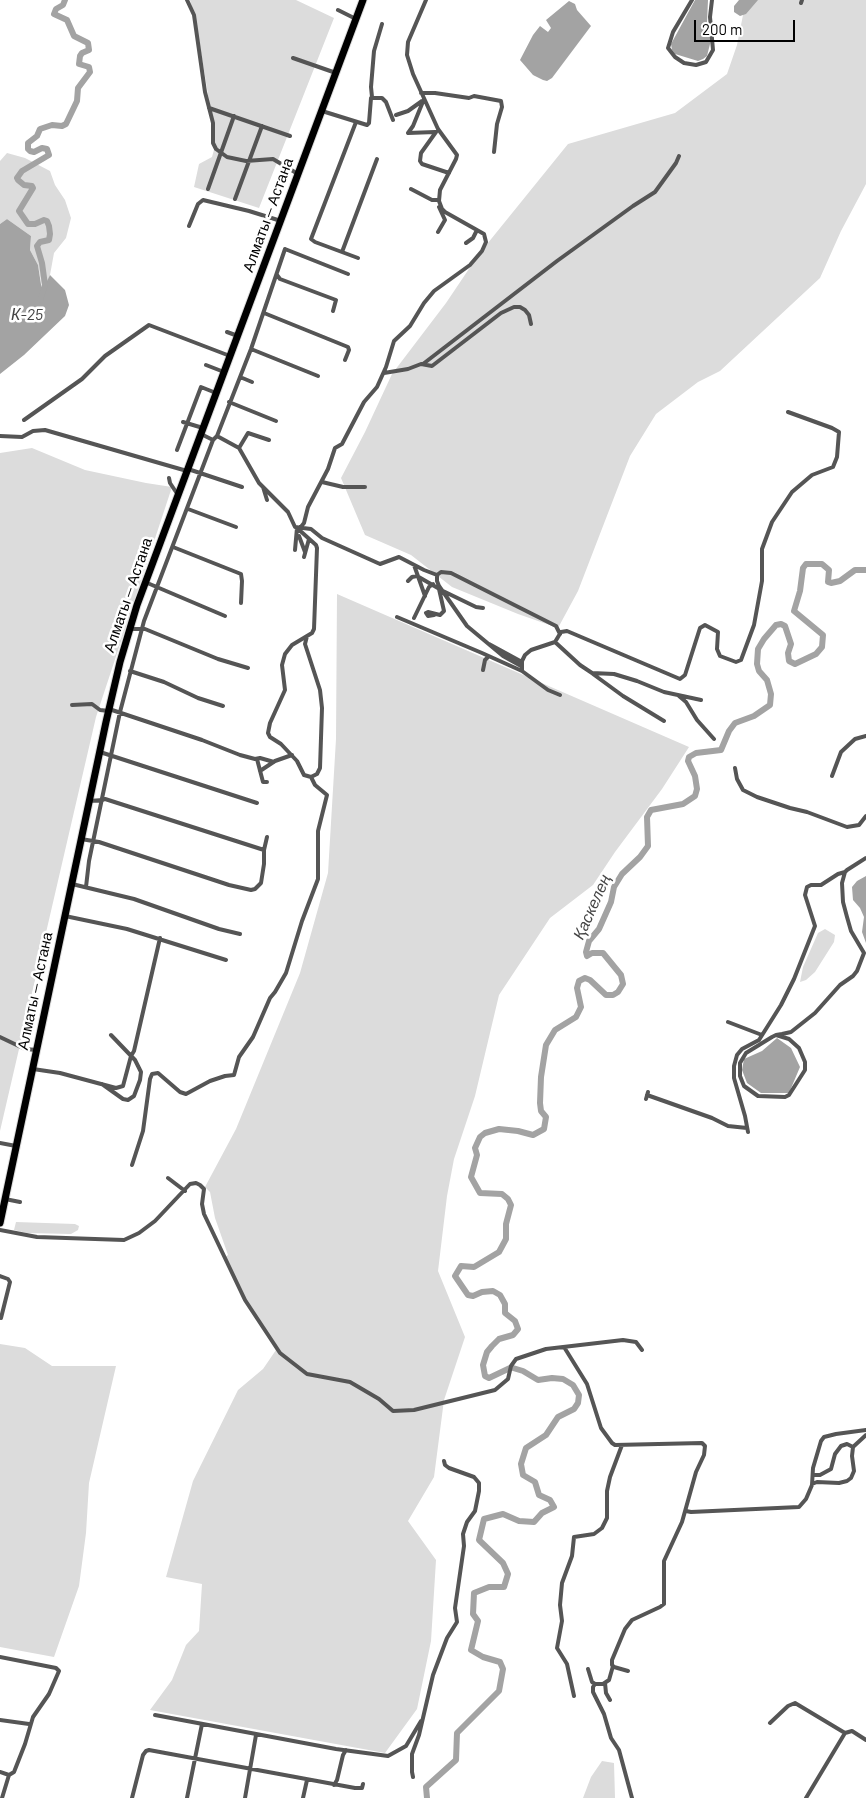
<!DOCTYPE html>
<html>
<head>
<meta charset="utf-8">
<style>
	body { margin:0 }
	#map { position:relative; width:866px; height:1798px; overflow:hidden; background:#fff; font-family:Barlow,sans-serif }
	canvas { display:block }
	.scale { position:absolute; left:694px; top:20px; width:101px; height:22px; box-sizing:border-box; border:2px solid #000; border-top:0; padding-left:6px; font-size:15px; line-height:18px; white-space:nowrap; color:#000; -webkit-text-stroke:4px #fff; paint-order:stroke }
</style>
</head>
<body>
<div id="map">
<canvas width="866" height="1798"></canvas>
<div class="scale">200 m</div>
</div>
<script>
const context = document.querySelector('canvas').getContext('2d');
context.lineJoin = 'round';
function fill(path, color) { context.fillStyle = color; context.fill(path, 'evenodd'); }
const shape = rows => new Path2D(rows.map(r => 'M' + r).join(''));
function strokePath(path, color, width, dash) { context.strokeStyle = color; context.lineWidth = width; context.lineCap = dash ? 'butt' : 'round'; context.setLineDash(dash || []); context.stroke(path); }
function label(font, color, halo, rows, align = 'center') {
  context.font = font + ' Barlow,sans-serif'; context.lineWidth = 5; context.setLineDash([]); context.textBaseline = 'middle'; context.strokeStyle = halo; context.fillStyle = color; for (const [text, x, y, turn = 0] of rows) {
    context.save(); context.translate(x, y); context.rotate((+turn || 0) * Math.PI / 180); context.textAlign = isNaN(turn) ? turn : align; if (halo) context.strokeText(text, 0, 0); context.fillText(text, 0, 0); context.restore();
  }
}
fill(shape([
	[190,0,296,0,334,18,259,208,194,187,199,164,212,157,215,146,207,88,196,23],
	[746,0,866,0,866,184,841,231,820,278,720,371,698,382,656,414,630,456,578,591,558,628,518,614,452,587,411,555,365,535,341,478,365,432,392,374,446,303,479,254,568,144,675,113,727,74,737,45],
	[7,153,25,158,50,171,55,185,65,200,71,218,66,238,54,253,50,275,43,292,38,265,30,250,31,236,7,219,0,224,0,161],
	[32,448,85,470,146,483,172,487,96,717,0,1131,0,453],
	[337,594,689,747,662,789,615,852,593,885,550,918,499,995,475,1096,454,1159,447,1196,438,1271,465,1337,444,1400,434,1477,408,1521,436,1560,431,1641,417,1709,385,1753,150,1710,172,1680,186,1645,199,1631,202,1584,166,1577,193,1481,238,1390,263,1369,276,1350,248,1304,225,1257,228,1255,215,1218,210,1192,205,1187,236,1129,300,973,328,873,336,739],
	[825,929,835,935,834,942,815,972,806,980,800,982,803,967,818,933],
	[16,1222,75,1224,79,1226,78,1230,71,1234,27,1233,14,1230],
	[0,1344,25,1348,52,1366,116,1366,89,1483,86,1533,79,1586,54,1657,0,1647],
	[602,1761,614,1763,615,1798,583,1798,591,1777]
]), '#dcdcdc');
fill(shape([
	[695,0,708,0,707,23,711,40,707,56,703,59,698,61,675,54,672,50,671,44],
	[739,0,758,0,746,14,740,16,734,12,734,6],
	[569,1,575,4,577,10,591,26,552,78,547,81,543,80,533,75,520,60,533,35,540,26,548,32,551,28,546,20],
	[7,219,31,236,30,250,38,265,42,291,50,275,65,290,69,305,65,316,24,355,0,374,0,224],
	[866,876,866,943,862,932,864,917,860,908,853,900,852,887,857,881],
	[777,1038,791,1048,800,1067,789,1093,761,1093,747,1083,742,1070,744,1059,762,1051]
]), '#a3a3a3');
strokePath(shape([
	[40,300,45,285,42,263,37,246,40,242,49,240,50,234,49,226,47,221,44,220,35,224,28,224,19,211,33,188,32,186,24,185,18,180,17,178,22,171,49,155,47,149,42,148,34,152,30,151,28,149,28,143,37,136,40,129,52,125,62,126,66,124,77,101,78,88,90,72,89,67,79,64,80,56,82,53,89,50,88,43,74,36,67,20,54,14,56,9,63,5,65,0],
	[510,1368,489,1378,485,1376,483,1365,487,1352,492,1346,499,1339,513,1335,518,1329,515,1321,505,1313,505,1304,500,1295,493,1291,482,1292,473,1296,468,1295,455,1276,461,1266,474,1267,499,1252,506,1239,506,1224,511,1205,508,1199,502,1194,480,1193,471,1177,477,1155,475,1148,480,1137,485,1133,499,1129,518,1131,533,1135,544,1129,546,1117,541,1111,540,1103,541,1077,546,1045,555,1030,576,1017,581,1007,577,988,579,981,585,978,590,980,606,995,613,995,618,992,623,984,621,975,603,953,592,953,587,956,586,952,589,941,599,929,611,902,614,887,622,874,640,857,648,846,647,817,651,810,683,804,695,796,697,789,695,776,688,761,689,757,696,753,721,750,729,731,735,723,754,716,770,705,771,694,767,680,759,671,757,664,758,649,764,639,776,625,781,624,785,626,791,644,788,653,789,661,795,664,816,654,822,647,823,635,794,611,800,591,803,568,806,564,822,564,829,570,828,582,831,583,840,581,855,570,866,570],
	[427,1798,426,1787,456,1760,457,1733,499,1691,503,1669,500,1662,483,1657,471,1650,478,1621,473,1614,474,1593,489,1587,504,1587,508,1574,503,1563,479,1540,484,1519,503,1514,519,1521,534,1522,542,1513,554,1507,550,1500,539,1495,535,1482,523,1475,521,1464,526,1448,546,1435,558,1417,574,1409,578,1403,579,1395,573,1385,563,1379,552,1378,538,1380,523,1371,513,1368]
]), '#a3a3a3', 6);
const highway = shape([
	[0,1223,106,722,120,662,137,605,363,0]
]);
strokePath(highway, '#dbdbdb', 9);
strokePath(shape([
	[187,0,194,15,205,92,213,123,213,143,216,149,227,157,246,161,273,159,298,174],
	[692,0,673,32,668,48,675,57,684,63,696,65,706,62,713,50,710,17,712,0],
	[801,3,802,0],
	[338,10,356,19],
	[293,58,336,73],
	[421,93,435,93,469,98,474,96,501,101,502,107,497,124,494,152],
	[372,97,371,87,374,51,382,24],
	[209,108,290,136],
	[322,111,367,125,369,123,371,98,382,98,386,102,393,120],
	[396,115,408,111,422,101],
	[356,122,311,239,315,242,358,258],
	[436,132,421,153,420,161,422,164,449,173],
	[408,133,413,126,424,99],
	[408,133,435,132],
	[208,189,234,116],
	[411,189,432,200,439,200],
	[235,199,262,126],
	[189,226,198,204,203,200,249,211,281,221],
	[438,232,445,220,439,207],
	[466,243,473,238,477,230],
	[342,252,377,159],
	[277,275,280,279,336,300,333,311],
	[264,313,348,347,349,350,345,360],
	[227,332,238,336],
	[251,349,318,376],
	[423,364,557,261,633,206,655,192,676,163,679,156],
	[206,365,224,372],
	[384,373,408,369,421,364,432,366,501,313,514,307,520,307,525,310,529,315,531,324],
	[240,377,252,382],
	[229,402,276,421],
	[24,420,82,379,105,356,149,325,230,356],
	[183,422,203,428],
	[201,434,213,440],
	[0,436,22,437,33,431,45,430,187,471],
	[217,436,239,448,259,483,288,512,295,527,311,529,322,538,380,564,399,557,424,570,437,575,441,572,451,573,556,626,560,634],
	[239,448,248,433,269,440],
	[177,450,201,387,216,393],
	[188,469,242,487],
	[169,478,170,483,178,495],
	[322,482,343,487,365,487],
	[263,487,267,500],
	[188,509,236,527],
	[297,528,316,545,317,548,314,629,312,633,292,645,285,654,282,665,285,690,270,723,268,733,270,737,281,744,297,761,304,775,311,777,317,774,320,768,322,708,320,690,305,644,307,636],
	[300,528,304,523,308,507,328,469,335,448,342,444,364,402,377,387,386,367,394,341,410,326,424,303,434,291,470,265,482,251,486,242,484,234,445,212,442,209,439,201,440,190,456,159,457,155,438,129,413,74,407,55,408,42,426,0],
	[299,536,305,552],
	[173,547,241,574,242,581,241,603],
	[295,550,297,528],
	[304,557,309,539],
	[414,565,425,596],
	[437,575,437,581,439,586,467,626,503,656,521,666],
	[408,581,412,577,417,576,443,591,476,607,483,608],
	[145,582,225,616],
	[434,615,428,616,426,613,428,612,440,615,444,611,439,589],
	[397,617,482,653,522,671],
	[414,618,429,587,433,584],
	[130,629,145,629,218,659,248,668],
	[555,642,561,632,567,631,680,679,685,675,700,628,705,625,718,632,717,649,720,656,736,662,741,660,754,625,762,581,762,549,772,522,792,492,812,475,833,467,837,457,839,432,832,428,788,412],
	[489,644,522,662],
	[483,670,485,660,488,657],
	[130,671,164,682,198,698,223,706],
	[593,674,623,696,664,721],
	[560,695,548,690,522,671,522,661,525,655,531,650,555,642,580,665,592,673,614,674,637,681,664,692,701,700],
	[679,696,686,702,697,720,714,739],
	[72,705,92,704,100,710,109,711],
	[109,709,202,740,240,755,255,759,260,758,274,762],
	[100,752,257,803],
	[257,759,263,782,267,782],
	[735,768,737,779,743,790,757,797,790,808,807,812,847,827,859,825,866,816],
	[260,771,275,761,292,755],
	[832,776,841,752,855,739,866,736],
	[89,801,103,800],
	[81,839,99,842,229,885,251,890,255,889,261,883,264,864,264,850,102,798],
	[264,850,267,837],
	[72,884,134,899,219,929,240,934],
	[86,887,89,861,120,712,144,621,213,440,217,436,251,349,285,249,348,274],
	[65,916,127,929,226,960],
	[728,1022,762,1035],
	[776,1035,789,1039,799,1048,805,1062,805,1070,789,1095,785,1097,758,1096,744,1086,740,1076,740,1063,746,1053,772,1037,776,1035,782,1034,791,1032,815,1013,840,985,853,976,857,971,864,953,851,931,847,917,843,902,842,883,845,872,847,870,866,858],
	[0,1037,25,1049,37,1050],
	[33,1069,60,1073,116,1088,123,1086,131,1056,134,1051,160,938],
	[102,1084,123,1099,128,1100,134,1096,140,1080,141,1072,135,1060,111,1035],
	[647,1095,712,1118,728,1126,747,1128],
	[646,1099,648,1092],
	[748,1132,745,1116,734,1078,734,1066,737,1055,742,1049,759,1040,781,1005,794,979,815,926,805,895,807,887,811,885,821,885,838,874,845,872],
	[0,1143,16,1146],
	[132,1165,143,1131,150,1079,152,1074,158,1073,180,1092,186,1094,210,1081,225,1076,234,1075,239,1057,253,1037,270,998,275,992,286,973,302,921,318,879,318,831,327,795,315,785,311,777],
	[168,1178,185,1191],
	[5,1199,20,1202],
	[0,1230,37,1237,124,1240,139,1233,155,1221,190,1184,196,1183,200,1185,204,1189,202,1204,204,1214,245,1300,280,1353,307,1374,350,1382,379,1399,393,1411,414,1410,495,1390,508,1379,511,1366,516,1359,546,1349,623,1340,636,1342,642,1350],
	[0,1276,8,1279,10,1282,1,1318],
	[564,1347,587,1384,601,1428,612,1443,615,1445,702,1443,705,1446,704,1455,696,1472,682,1522,664,1561,664,1604,660,1607,632,1620,625,1629,612,1660,612,1665,614,1667,628,1671],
	[813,1475,820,1475,831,1469,835,1454,841,1446,847,1444,853,1447],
	[812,1484,817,1482,839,1483,847,1481,851,1478,854,1471,852,1456,853,1447,866,1435],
	[686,1511,691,1512,799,1507,806,1499,812,1485,813,1468,821,1441,824,1437,836,1434,866,1430],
	[0,1657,56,1668,59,1671,49,1694,33,1717,25,1744,14,1772,9,1775],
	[588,1669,592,1682,595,1684,603,1684,609,1680,613,1666],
	[605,1683,606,1693,610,1700],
	[595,1684,593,1687,593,1692,604,1714,611,1738,619,1750,632,1798],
	[574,1696,567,1664,557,1648,562,1621,560,1605,562,1583,572,1556,574,1537,594,1534,602,1528,607,1518,607,1491,610,1477,622,1445],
	[155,1715,336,1749,388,1756,406,1746,421,1721],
	[0,1720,29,1724],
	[770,1723,788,1706,795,1703,845,1733],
	[0,1772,9,1775],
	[413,1777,412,1772,412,1754,419,1735,433,1675,447,1638,457,1622,455,1608,464,1546,463,1534,467,1522,475,1511,479,1491,479,1483,474,1477,449,1468,445,1465,444,1461],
	[334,1785,337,1780,343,1755,346,1750],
	[2,1798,9,1775],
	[132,1798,143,1755,146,1751,149,1750,355,1788,362,1788,363,1784],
	[187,1798,202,1724],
	[245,1798,256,1735],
	[303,1798,307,1780],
	[806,1798,845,1733,852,1731,866,1740]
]), '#555', 4);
strokePath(highway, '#000', 7);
label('15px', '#000', '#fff', [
	["Алматы — Астана",268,215,-70],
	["Алматы — Астана",128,595,-71],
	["Алматы — Астана",35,991,-78]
]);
label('italic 16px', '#444', '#fff', [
	["К-25",27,315],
	["Қаскелең",592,907,-66]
]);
</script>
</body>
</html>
